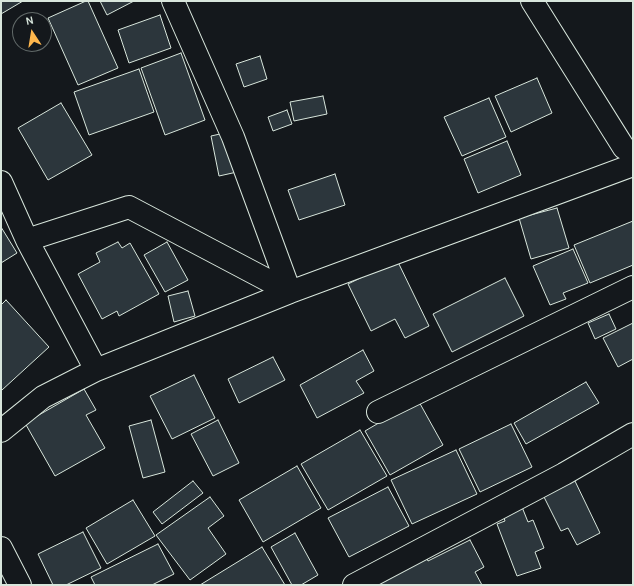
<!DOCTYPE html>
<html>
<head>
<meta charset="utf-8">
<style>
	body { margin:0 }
	#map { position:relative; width:634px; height:586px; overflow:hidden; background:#14181c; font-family:Karla,sans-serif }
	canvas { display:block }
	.frame { position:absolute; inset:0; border:2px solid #d8e6dc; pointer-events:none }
	.north { position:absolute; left:12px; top:12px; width:40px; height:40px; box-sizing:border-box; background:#14181c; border:1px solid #626a69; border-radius:50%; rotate:348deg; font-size:11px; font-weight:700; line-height:16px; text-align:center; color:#d8e6dc }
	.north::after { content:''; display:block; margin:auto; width:14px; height:18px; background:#ffb74d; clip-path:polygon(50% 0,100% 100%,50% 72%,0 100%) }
</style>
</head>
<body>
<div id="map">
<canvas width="634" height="586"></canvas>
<div class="frame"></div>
<div class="north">N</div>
</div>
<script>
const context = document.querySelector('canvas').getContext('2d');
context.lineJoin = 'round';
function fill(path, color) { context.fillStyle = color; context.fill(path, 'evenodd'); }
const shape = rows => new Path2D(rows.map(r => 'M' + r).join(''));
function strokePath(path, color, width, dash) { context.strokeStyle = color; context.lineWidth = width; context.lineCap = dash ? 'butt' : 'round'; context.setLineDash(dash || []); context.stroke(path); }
const building = shape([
	[1,1,23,1,1,14,1,1],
	[86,1,88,1,118,68,78,85,48,18,86,1],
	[100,1,134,1,107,15,100,1],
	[160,15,171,48,129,63,118,30,160,15],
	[181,53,205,120,165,135,141,68,181,53],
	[260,56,267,79,244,87,236,64,260,56],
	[139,69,154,112,89,135,74,92,139,69],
	[537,78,552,113,511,132,495,96,537,78],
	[323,96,327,114,294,121,290,102,323,96],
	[489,98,506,137,462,156,444,117,489,98],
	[61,103,92,155,48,180,18,128,61,103],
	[287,110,292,124,273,131,268,117,287,110],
	[229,132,237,172,219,176,211,136,229,132],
	[507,141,521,175,478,193,464,159,507,141],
	[335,174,345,205,299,220,288,190,335,174],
	[557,208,569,248,531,259,519,218,557,208],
	[633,221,633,265,590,283,574,245,633,221],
	[1,227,17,253,1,263,1,227],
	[118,242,122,248,130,243,159,294,119,316,117,311,102,319,78,274,100,262,96,253,118,242],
	[167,242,188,280,165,292,144,255,167,242],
	[573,249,588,283,563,293,566,299,550,305,533,266,573,249],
	[397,260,429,326,405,338,395,319,371,331,348,284,397,260],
	[505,278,524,316,452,352,433,314,505,278],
	[188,291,195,316,174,322,168,296,188,291],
	[6,300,49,347,2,390,1,389,1,305,6,300],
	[609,314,616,329,595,339,588,323,609,314],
	[633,323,633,359,618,367,603,338,633,323],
	[363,350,374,371,356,381,364,393,317,418,300,385,363,350],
	[273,357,285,380,239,403,228,379,273,357],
	[194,375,215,418,172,439,150,396,194,375],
	[586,382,599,403,526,444,514,423,586,382],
	[84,389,96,410,86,415,105,448,55,476,25,423,84,389],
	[418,400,443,445,390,475,365,431,418,400],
	[151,420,165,472,143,478,129,426,151,420],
	[218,420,239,463,213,476,191,434,218,420],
	[511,424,532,467,480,492,459,449,511,424],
	[360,430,387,476,328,510,301,464,360,430],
	[456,450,477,494,412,524,391,480,456,450],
	[297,466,321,508,263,542,239,500,297,466],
	[574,479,600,533,577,545,568,528,561,531,542,493,574,479],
	[193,481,203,493,162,524,153,512,193,481],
	[388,487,409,526,349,557,328,518,388,487],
	[210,497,224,516,208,528,226,554,190,580,156,535,210,497],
	[133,500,155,536,107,564,86,528,133,500],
	[522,507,528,522,533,520,544,548,535,552,541,568,517,576,497,524,505,521,503,515,522,507],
	[83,532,101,568,66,585,53,585,38,554,83,532],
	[295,533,318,575,301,585,292,585,271,547,295,533],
	[470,540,484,567,475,572,482,585,374,585,424,552,428,561,470,540],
	[158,544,174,574,152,585,95,585,91,577,158,544],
	[262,547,285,585,200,585,262,547]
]);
fill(building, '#2c363c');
strokePath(building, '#d8e6dc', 1);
const street = shape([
	[173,1,233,137,290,292],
	[532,1,624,148,633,152],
	[1,182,27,240,96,370],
	[27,240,129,207,290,292],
	[378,412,633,287],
	[1,431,43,397,96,370,290,292,633,165],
	[1,548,20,585],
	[354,585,564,474,633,434]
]);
strokePath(street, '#d8e6dc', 24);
strokePath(street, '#14181c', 22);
</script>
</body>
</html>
